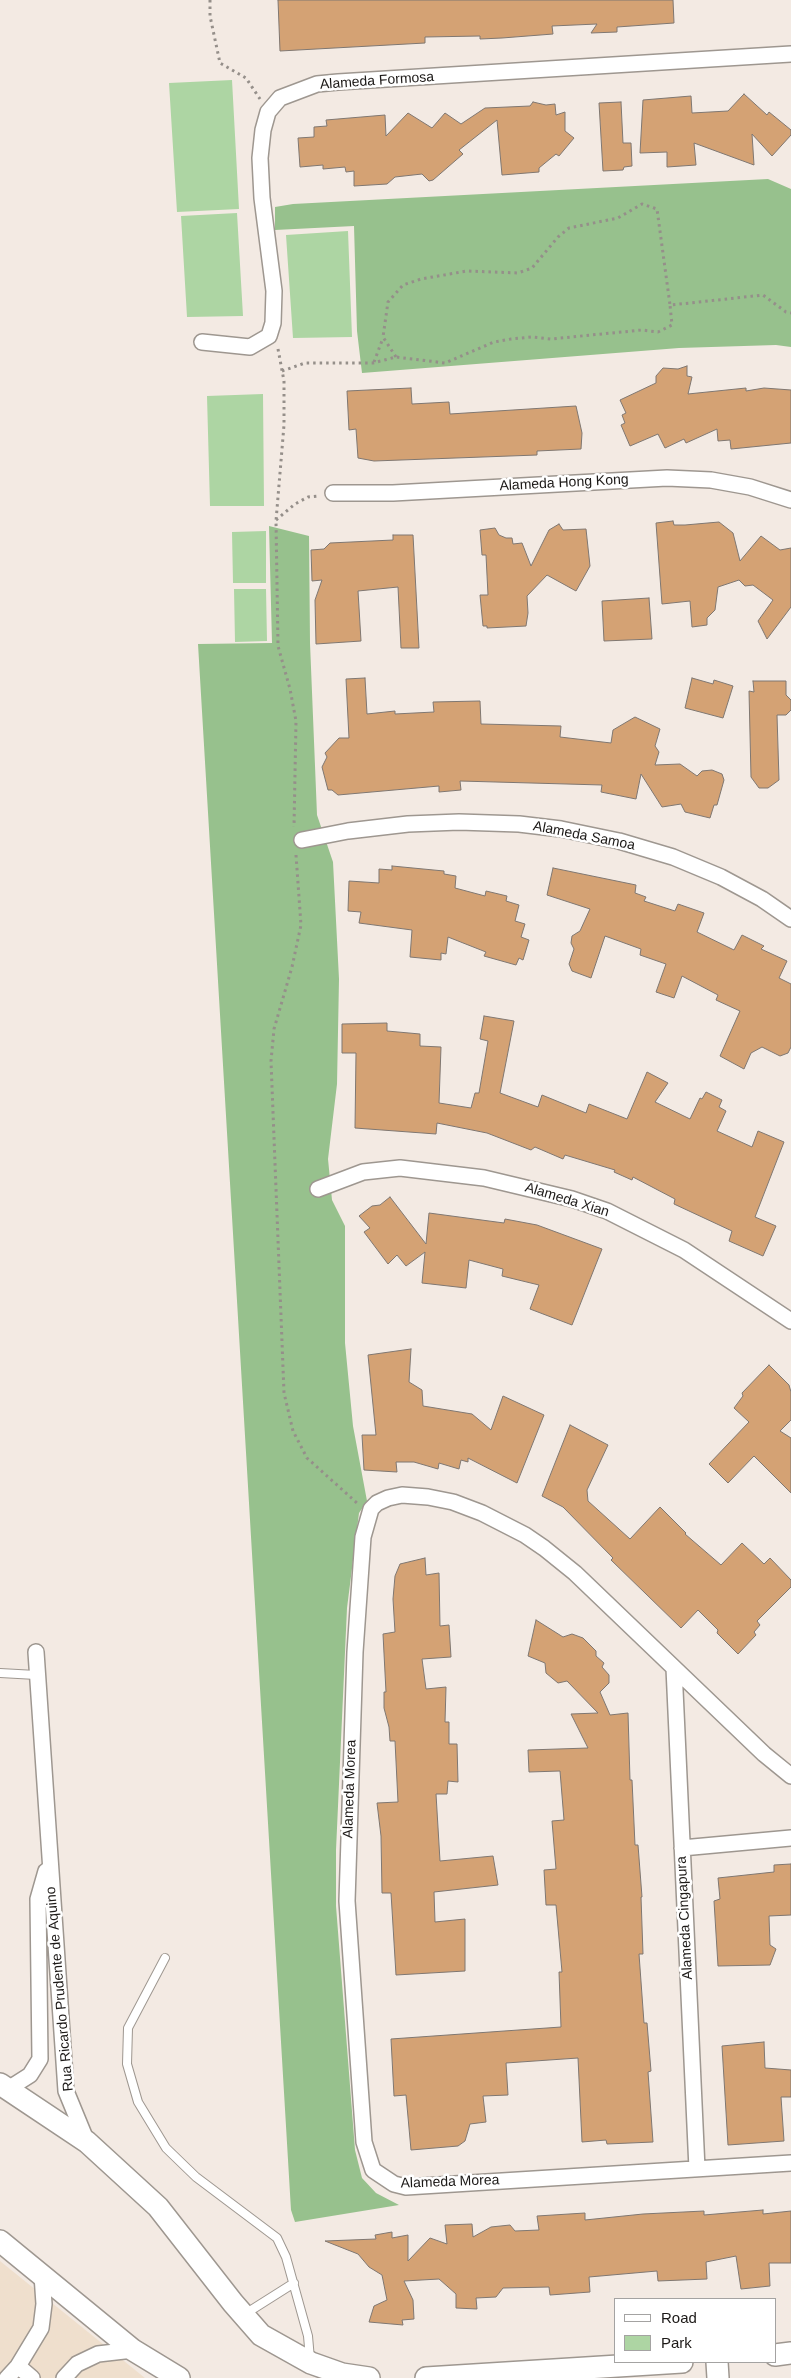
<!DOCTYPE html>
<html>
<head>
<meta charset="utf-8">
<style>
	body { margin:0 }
	#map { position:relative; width:791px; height:2378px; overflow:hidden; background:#f3eae3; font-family:Helvetica,sans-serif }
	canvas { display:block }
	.legend { position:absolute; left:614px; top:2298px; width:162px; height:65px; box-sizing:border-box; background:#fff; border:1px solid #a4a3a2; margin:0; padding:6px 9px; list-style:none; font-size:15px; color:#1c1917 }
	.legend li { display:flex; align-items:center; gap:10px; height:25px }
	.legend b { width:25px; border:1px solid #a4a3a2 }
</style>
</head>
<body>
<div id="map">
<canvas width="791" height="2378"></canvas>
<ul class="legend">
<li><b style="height:6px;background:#fff"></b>Road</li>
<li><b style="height:14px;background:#add5a3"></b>Park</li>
</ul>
</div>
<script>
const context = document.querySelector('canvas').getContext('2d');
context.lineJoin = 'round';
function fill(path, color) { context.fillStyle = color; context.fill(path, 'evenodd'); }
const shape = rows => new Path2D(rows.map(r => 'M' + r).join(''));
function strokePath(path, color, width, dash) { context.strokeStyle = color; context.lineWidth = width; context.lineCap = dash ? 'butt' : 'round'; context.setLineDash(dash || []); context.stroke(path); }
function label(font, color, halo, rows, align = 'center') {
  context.font = font + ' Helvetica,sans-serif'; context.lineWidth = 5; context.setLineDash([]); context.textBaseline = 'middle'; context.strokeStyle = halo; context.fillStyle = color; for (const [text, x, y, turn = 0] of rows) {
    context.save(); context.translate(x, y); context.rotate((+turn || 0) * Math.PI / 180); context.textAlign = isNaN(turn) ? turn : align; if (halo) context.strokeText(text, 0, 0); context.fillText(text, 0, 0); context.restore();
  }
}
fill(shape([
	[0,2261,145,2378,0,2378]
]), '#efdfcd');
fill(shape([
	[232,80,239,209,177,212,169,83],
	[237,213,243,316,187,317,181,216],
	[348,231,352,337,293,338,286,235],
	[263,394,264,506,210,506,207,396],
	[266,531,266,583,233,583,232,532],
	[234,589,266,589,267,641,235,642]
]), '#add5a3');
fill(shape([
	[768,179,791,189,791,347,776,345,679,348,362,373,357,331,354,226,275,230,275,207,293,204],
	[269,526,309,536,310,643,317,815,333,862,339,979,337,1084,328,1159,332,1200,345,1226,345,1343,353,1426,367,1501,359,1513,347,1608,336,1850,336,1906,355,2150,362,2178,376,2193,399,2205,295,2222,291,2210,198,644,272,643]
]), '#97c18d');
const building = shape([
	[278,0,673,0,674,23,617,27,617,32,591,33,597,24,552,26,553,34,502,38,480,39,480,36,425,37,425,43,280,51,278,0],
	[744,94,767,115,769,112,791,130,791,135,772,156,752,134,754,165,694,143,696,165,667,167,667,152,640,153,643,100,691,96,692,113,728,111,744,94],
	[533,102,546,105,555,104,556,115,565,112,565,131,574,138,559,156,556,154,539,168,539,172,502,175,497,120,459,150,463,154,433,180,429,181,422,174,395,177,387,184,354,186,354,171,346,172,345,167,323,169,323,165,300,167,298,138,314,137,314,127,327,126,326,120,385,115,386,136,408,113,432,128,445,113,461,124,485,108,530,106,533,102],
	[621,102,623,143,631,143,632,166,624,167,623,170,603,171,599,103,621,102],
	[687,366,687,376,692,377,688,394,746,388,746,391,764,388,791,390,791,443,731,449,730,440,718,441,717,429,686,443,684,439,665,448,658,434,630,446,621,425,625,423,622,415,626,413,620,400,656,383,656,376,663,368,678,369,687,366],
	[411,388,412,404,449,402,450,414,576,406,582,433,581,449,537,451,537,455,374,461,358,458,356,429,349,430,347,391,411,388],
	[673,521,674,525,685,525,719,522,733,533,740,561,761,536,780,550,791,548,791,607,767,639,758,621,773,600,753,585,745,586,739,580,718,587,715,610,707,618,707,625,692,627,690,601,662,604,656,523,673,521],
	[559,524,563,530,586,529,590,566,576,591,547,575,527,596,528,613,526,626,487,628,487,626,483,626,480,595,488,595,486,555,482,555,480,530,495,528,499,535,506,538,512,538,513,544,522,543,531,566,549,530,559,524],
	[393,535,413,535,419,648,401,648,398,587,358,591,361,641,316,644,315,600,322,580,312,581,311,550,324,549,330,543,393,540,393,535],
	[649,598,652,639,604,641,602,601,649,598],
	[365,678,367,714,395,711,395,714,434,712,433,702,480,701,481,724,561,726,560,737,611,743,613,730,635,717,660,729,655,746,659,752,655,765,680,764,697,776,702,771,712,770,722,774,724,780,717,805,714,805,710,818,685,812,681,804,662,807,641,774,636,799,601,792,602,785,460,781,461,790,439,792,439,786,338,795,332,790,328,790,322,767,327,757,325,753,339,738,349,738,346,679,365,678],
	[692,678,713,684,714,680,733,686,723,718,685,708,692,678],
	[753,681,786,681,786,695,791,700,791,710,786,715,777,715,779,780,768,788,759,788,751,777,749,691,754,692,753,681],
	[392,866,444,871,444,874,456,876,455,888,485,896,486,891,507,896,506,901,519,905,515,921,525,924,521,937,529,940,523,960,519,958,516,965,484,956,486,952,448,937,446,954,441,953,441,960,410,957,412,930,359,923,361,912,348,911,349,881,379,883,379,869,392,870,392,866],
	[553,868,636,885,635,893,646,897,644,901,675,911,678,904,704,913,697,932,734,950,742,935,764,946,761,949,787,961,779,978,791,984,791,1047,788,1053,780,1056,762,1047,751,1053,744,1069,720,1056,740,1011,716,1000,718,995,682,976,674,998,656,992,666,964,640,955,641,949,605,936,591,978,572,971,569,964,574,949,571,943,572,936,580,931,590,909,547,895,553,868],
	[484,1016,514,1021,500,1093,538,1107,542,1095,586,1113,589,1104,627,1119,647,1072,668,1083,655,1102,690,1119,700,1098,702,1099,706,1092,722,1100,719,1107,726,1111,717,1131,752,1147,758,1131,784,1142,755,1217,776,1226,763,1256,729,1241,732,1231,674,1204,675,1199,633,1177,632,1180,614,1172,615,1170,565,1155,563,1159,535,1147,531,1150,487,1133,437,1123,436,1134,355,1128,356,1053,342,1053,342,1024,387,1023,387,1031,420,1034,420,1046,441,1047,439,1103,471,1108,475,1093,479,1093,488,1041,480,1039,484,1016],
	[390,1197,426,1244,429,1213,504,1223,505,1219,537,1225,602,1249,572,1325,530,1309,539,1285,502,1276,503,1269,469,1260,466,1288,422,1283,425,1252,406,1266,397,1255,388,1264,364,1232,370,1228,359,1216,372,1206,380,1205,390,1197],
	[411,1349,409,1382,422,1390,423,1406,472,1414,491,1430,503,1396,544,1415,517,1483,468,1458,468,1462,461,1460,459,1469,439,1463,438,1469,414,1462,396,1462,397,1472,364,1470,362,1435,376,1435,368,1355,411,1349],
	[769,1365,789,1385,791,1392,791,1420,780,1431,791,1438,791,1493,754,1456,728,1483,709,1464,749,1422,734,1408,743,1396,742,1393,769,1365],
	[570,1425,608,1445,587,1490,588,1501,630,1539,660,1507,686,1533,685,1534,721,1565,742,1543,764,1564,770,1558,791,1580,791,1587,757,1621,760,1625,754,1632,756,1635,738,1654,717,1633,718,1630,698,1610,681,1628,611,1560,613,1558,563,1507,542,1496,570,1425],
	[425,1558,426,1575,439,1573,440,1626,449,1625,451,1657,422,1659,426,1689,446,1687,445,1722,449,1722,449,1744,457,1744,458,1782,448,1781,447,1794,436,1794,440,1861,493,1856,498,1885,434,1892,435,1922,465,1919,465,1971,396,1975,391,1893,382,1893,381,1836,377,1803,398,1802,395,1741,390,1741,389,1727,384,1708,384,1692,386,1692,383,1634,395,1632,393,1599,395,1576,400,1564,425,1558],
	[536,1620,563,1637,572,1634,583,1638,596,1651,596,1656,604,1663,602,1667,609,1675,609,1683,600,1692,610,1715,628,1713,630,1780,632,1780,635,1845,638,1845,642,1897,641,1897,643,1954,639,1954,644,2023,647,2023,651,2071,648,2072,653,2142,607,2144,606,2140,582,2142,578,2058,506,2063,508,2095,483,2096,486,2122,470,2124,465,2141,458,2146,411,2150,406,2095,394,2096,391,2039,561,2027,559,1972,562,1972,556,1905,546,1905,544,1870,556,1869,552,1821,564,1820,560,1771,529,1772,528,1750,588,1748,571,1714,598,1713,567,1681,558,1683,546,1673,545,1663,528,1656,536,1620],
	[791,1864,791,1915,769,1916,770,1945,776,1949,770,1965,718,1966,714,1901,720,1899,718,1878,774,1872,774,1865,791,1864],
	[764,2042,765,2068,791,2070,791,2097,781,2097,784,2141,728,2145,722,2046,764,2042],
	[763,2210,763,2214,791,2211,791,2263,769,2263,770,2286,741,2289,736,2256,706,2262,707,2279,658,2281,657,2271,589,2277,590,2292,550,2295,549,2287,503,2288,496,2297,476,2298,477,2309,456,2308,456,2294,439,2279,404,2281,413,2300,414,2319,402,2320,403,2325,369,2322,374,2306,387,2300,382,2275,369,2267,358,2254,325,2241,376,2239,375,2235,392,2232,392,2238,408,2235,408,2261,430,2238,447,2244,445,2225,472,2224,473,2237,491,2227,510,2225,515,2231,539,2230,537,2216,585,2213,585,2220,643,2214,704,2211,704,2215,763,2210]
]);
fill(building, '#d4a274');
strokePath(building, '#7f7771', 1);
const service = shape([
	[0,1673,36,1675],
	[165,1958,128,2028,127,2064,138,2102,166,2148,196,2177,277,2238,286,2257,308,2336,310,2359],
	[245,2314,294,2283]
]);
const minor = shape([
	[202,342,250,347,269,336,273,323,274,291,262,198,260,158,263,130,268,112,280,98,317,84,338,82,791,54],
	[333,493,393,493,667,478,711,480,750,487,791,500],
	[302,840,348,831,408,824,459,822,519,824,561,829,619,841,673,857,721,877,762,899,791,919],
	[318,1189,363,1172,400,1168,484,1178,572,1199,607,1211,684,1250,791,1321],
	[36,1652,66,2091,87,2142],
	[674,1668,697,2169],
	[791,1776,764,1754,575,1573,544,1548,525,1535,482,1513,453,1502,428,1497,402,1495,388,1498,377,1503,371,1509,363,1537,355,1652,347,1901,364,2142,373,2170,394,2184,406,2187,791,2163],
	[682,1848,791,1838],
	[8,2089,30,2075,40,2059,38,1899,46,1871],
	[18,2366,32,2378],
	[7,2378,18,2366,41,2328,44,2304,42,2275],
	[64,2378,77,2364,98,2354,133,2350]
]);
const secondary = shape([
	[0,2084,87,2142,158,2207,233,2303,261,2335,311,2363,342,2374,369,2378],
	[0,2241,133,2350,179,2378],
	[775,2355,791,2353],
	[717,2362,718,2378],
	[426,2378,682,2362]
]);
strokePath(service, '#9e9790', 10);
strokePath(minor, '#9e9790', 18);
strokePath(secondary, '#9e9790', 24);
strokePath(shape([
	[210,0,210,16,220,63,246,78,260,99],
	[278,349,284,381,284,425,276,521,278,646,290,689,296,721,294,827],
	[396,357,383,337,388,302,403,285,421,279,467,271,518,273,532,268,558,237,569,228,618,218,642,204,657,209,670,305],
	[374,362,383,338],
	[282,371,305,363,373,363,396,357,445,363,494,342,511,339,532,337,551,339,642,330,658,332,672,325,670,305,690,303,763,295,786,312,791,313],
	[276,520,295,504,308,497,318,496],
	[296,855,301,925,292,967,274,1029,271,1061,284,1393,293,1431,307,1458,357,1503]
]), '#958f8a', 3, [2.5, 4]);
strokePath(service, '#fff', 8);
strokePath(minor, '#fff', 15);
strokePath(secondary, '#fff', 21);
label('14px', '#1c1917', '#fff', [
	["Alameda Formosa",377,81,-4],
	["Alameda Hong Kong",564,483,-3],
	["Alameda Samoa",584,836,11],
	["Alameda Xian",567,1200,17],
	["Alameda Morea",350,1789,-88],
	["Alameda Cingapura",685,1918,-93],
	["Rua Ricardo Prudente de Aquino",60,1989,-95],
	["Alameda Morea",450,2182,-2]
]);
</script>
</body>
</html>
